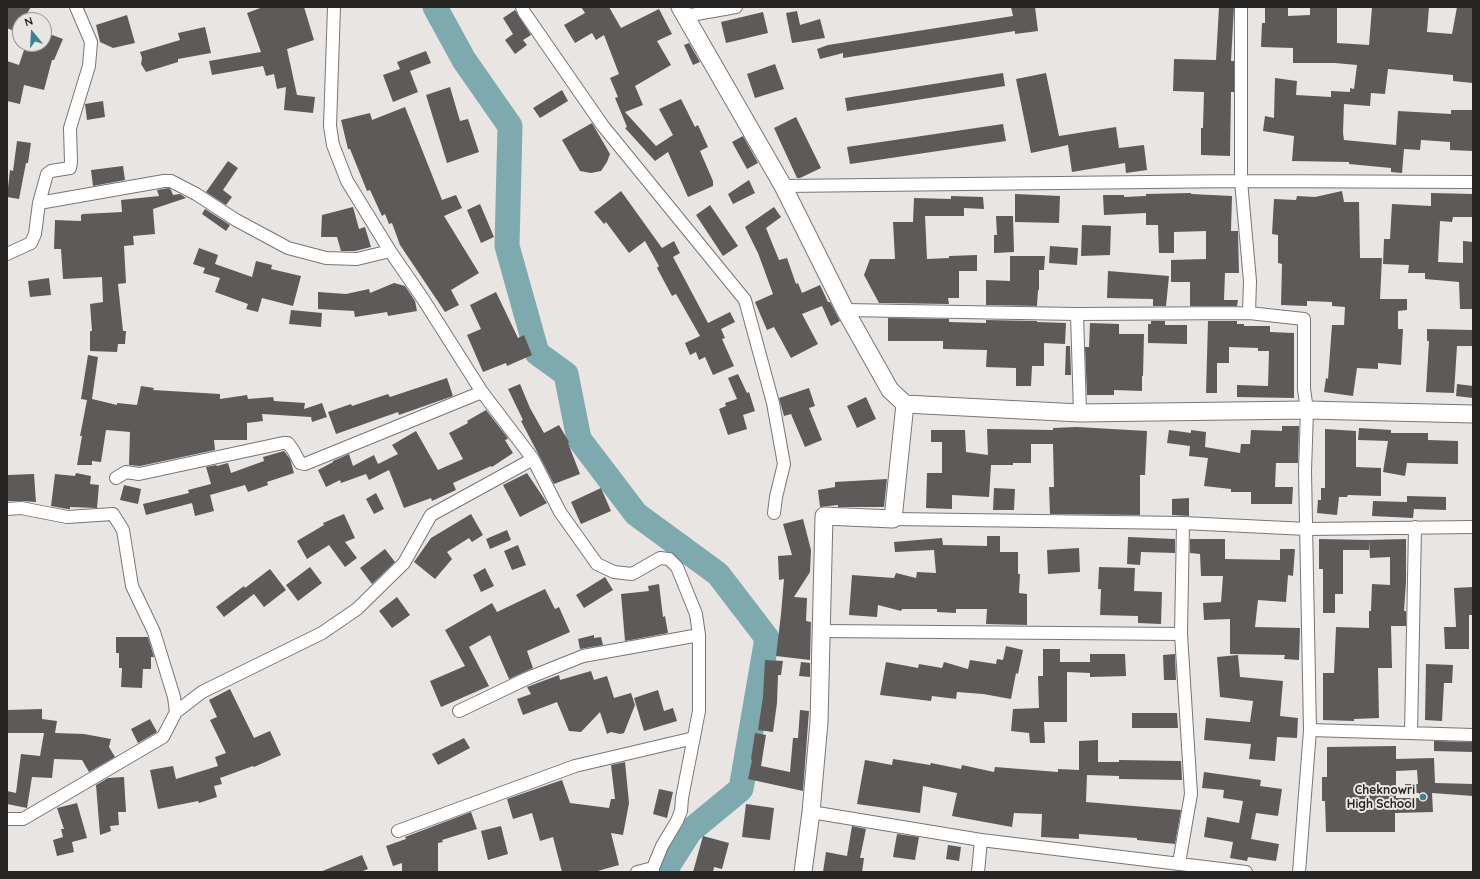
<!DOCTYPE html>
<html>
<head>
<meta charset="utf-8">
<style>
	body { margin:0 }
	#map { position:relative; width:1480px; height:879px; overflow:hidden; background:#e9e5e3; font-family:Quicksand,sans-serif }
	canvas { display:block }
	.frame { position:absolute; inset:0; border:8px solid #262524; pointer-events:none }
	.north { position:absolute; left:12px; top:12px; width:40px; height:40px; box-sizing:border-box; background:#e9e5e3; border:1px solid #9b9897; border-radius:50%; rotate:342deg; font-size:11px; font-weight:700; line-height:16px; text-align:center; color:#262524 }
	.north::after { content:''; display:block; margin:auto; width:14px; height:18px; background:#3b828c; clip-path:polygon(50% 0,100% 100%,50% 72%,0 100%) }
</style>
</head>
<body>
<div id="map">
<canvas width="1480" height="879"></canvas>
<div class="frame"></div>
<div class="north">N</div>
</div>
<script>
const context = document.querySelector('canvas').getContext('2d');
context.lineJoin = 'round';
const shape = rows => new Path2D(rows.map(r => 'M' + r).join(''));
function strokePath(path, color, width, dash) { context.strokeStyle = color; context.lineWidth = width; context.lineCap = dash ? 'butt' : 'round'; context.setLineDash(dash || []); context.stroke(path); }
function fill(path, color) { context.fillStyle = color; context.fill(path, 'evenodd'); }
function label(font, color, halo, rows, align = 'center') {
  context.font = font + ' Quicksand,sans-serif'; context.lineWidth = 4; context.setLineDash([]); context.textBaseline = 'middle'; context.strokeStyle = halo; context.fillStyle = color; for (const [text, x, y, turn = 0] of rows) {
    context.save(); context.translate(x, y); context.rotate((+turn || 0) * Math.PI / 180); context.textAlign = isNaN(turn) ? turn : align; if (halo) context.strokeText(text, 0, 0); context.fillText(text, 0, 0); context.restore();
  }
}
strokePath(shape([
	[435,7,464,60,510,126,507,246,537,353,566,374,579,439,636,514,718,574,767,638,741,789,690,831,664,872]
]), '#7ea9af', 25);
fill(shape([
	[7,7,31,7,23,20,20,20,20,25,16,32,7,28],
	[263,7,304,7,314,40,287,49,297,95,315,97,313,113,284,110,286,87,277,89,274,74,266,76,263,66,212,75,209,61,261,52,247,13],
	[581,7,609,7,621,28,659,9,672,34,657,41,671,65,635,86,643,105,625,112,656,146,673,135,659,109,681,99,695,127,698,125,708,147,700,151,713,181,713,186,688,197,668,152,655,161,625,128,627,127,615,98,618,97,610,78,619,74,604,35,596,40,592,33,575,43,564,25,585,13],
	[1011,7,1035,7,1038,31,1015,34,1015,31,843,58,843,53,820,59,817,49,828,45,1013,16],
	[1219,7,1234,7,1231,61,1234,61,1234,92,1231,92,1230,156,1201,155,1201,128,1203,128,1204,92,1173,91,1174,59,1216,60],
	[1265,7,1288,7,1288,16,1310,15,1310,7,1337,7,1337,43,1369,45,1372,7,1429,7,1427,32,1452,34,1457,7,1473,7,1473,83,1453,81,1453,75,1388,69,1385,94,1371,93,1370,106,1344,104,1343,133,1344,140,1396,145,1398,111,1451,114,1451,110,1473,110,1473,151,1450,150,1450,142,1421,140,1420,150,1404,149,1402,173,1391,172,1391,168,1349,164,1349,162,1292,161,1294,136,1263,131,1265,116,1274,118,1275,78,1297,81,1296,95,1331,97,1331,91,1350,92,1350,88,1354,89,1357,65,1335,63,1293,63,1293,48,1261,47,1262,23,1265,23],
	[515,10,531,35,523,40,527,45,515,54,505,40,513,34,503,18],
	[797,11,800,25,820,19,825,38,792,43,786,13],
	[763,12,768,33,726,43,721,22],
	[127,15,135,43,113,48,100,42,96,25],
	[205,27,211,53,178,59,178,62,146,72,141,64,142,58,140,52,180,40,178,33],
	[44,32,63,39,54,60,52,60,44,90,24,85,20,104,7,101,7,61,19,65,26,44,44,44],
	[689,43,700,62,693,65,684,45],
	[426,51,431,63,410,71,418,92,393,102,383,75,400,69,397,62],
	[775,64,784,89,755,98,747,74],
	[1003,73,1005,86,847,111,845,98],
	[1046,73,1059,136,1116,127,1119,148,1144,145,1147,170,1126,173,1125,163,1072,172,1068,145,1031,153,1016,79],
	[450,87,460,121,468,119,479,152,447,163,426,95],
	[562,90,568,101,540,118,533,108],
	[103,101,105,117,87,120,85,104],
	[405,107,442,200,456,195,462,208,444,216,479,273,451,290,459,305,445,312,400,245,392,223,389,224,385,214,382,216,370,190,367,191,350,149,348,149,341,120,370,113,372,120],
	[796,117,821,168,800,178,797,178,774,128],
	[592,123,610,154,607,162,601,171,591,173,580,171,562,140],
	[1003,124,1006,141,850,164,847,147],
	[743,136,758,163,747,169,732,142],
	[17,141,31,143,28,163,26,163,19,199,7,197,10,170,13,171],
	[228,161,238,168,223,190,232,197,226,205,206,192],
	[123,166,125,180,93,186,91,170],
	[749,180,755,193,733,204,728,194],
	[169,188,171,190,173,195,180,194,186,198,153,209,155,234,133,236,134,245,124,246,126,283,118,284,123,331,126,331,125,344,118,344,117,352,90,351,90,331,92,331,90,304,103,302,102,277,63,279,61,249,54,249,55,220,81,221,81,215,83,214,122,212,121,200,159,196,157,190],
	[621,191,662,248,674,241,680,253,673,257,708,323,730,312,735,322,721,329,725,338,722,339,734,366,713,375,705,357,699,360,696,352,690,355,685,343,700,336,676,294,672,296,657,268,659,266,645,241,629,253,606,222,604,224,594,212],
	[1342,191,1344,202,1359,202,1360,258,1382,258,1380,299,1407,299,1407,310,1398,311,1398,329,1403,329,1401,365,1378,363,1378,369,1357,368,1353,396,1324,392,1326,378,1328,379,1332,325,1344,325,1345,307,1332,306,1332,302,1307,301,1307,306,1281,305,1282,264,1278,263,1278,235,1272,234,1274,199,1296,200,1297,196,1315,197],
	[1191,193,1191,194,1232,196,1231,231,1238,231,1239,273,1225,273,1224,300,1238,300,1237,306,1190,306,1190,282,1171,282,1171,260,1206,259,1206,231,1174,232,1174,253,1159,253,1158,225,1146,225,1146,213,1104,215,1103,195,1124,195,1124,197,1146,196,1146,194],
	[1431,193,1473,194,1473,217,1453,217,1452,222,1440,221,1438,262,1463,263,1463,241,1473,242,1473,309,1460,309,1459,282,1425,279,1425,273,1408,273,1409,265,1383,264,1384,239,1390,239,1392,204,1431,206],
	[1015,194,1060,196,1059,223,1015,222],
	[951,196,983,197,984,209,964,208,964,216,925,216,927,259,949,258,949,256,977,255,977,271,959,271,959,298,948,298,949,304,879,303,864,275,870,259,895,259,893,222,913,222,914,198,951,199],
	[480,204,494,237,481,243,467,210],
	[710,205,738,246,723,256,696,215],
	[353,207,359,229,365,227,371,247,355,251,341,251,337,237,321,237,322,215],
	[774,207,781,217,766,228,779,260,787,258,796,284,798,283,802,293,820,285,828,302,830,302,840,321,831,326,822,306,802,314,818,344,791,358,774,327,767,330,755,302,773,294,758,253,745,227],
	[205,209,230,225,226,231,202,214],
	[996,216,1013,216,1014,252,994,253,994,235,997,235],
	[1082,225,1111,226,1110,255,1081,256],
	[1050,246,1078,248,1077,265,1049,263],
	[199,248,218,255,215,264,252,277,256,261,272,265,271,269,301,276,293,306,262,298,258,312,246,309,248,304,215,292,220,278,203,273,205,268,193,264],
	[1010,256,1045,256,1044,270,1039,270,1039,290,1038,290,1037,306,986,305,986,280,1010,281],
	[1108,271,1169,276,1166,306,1153,306,1153,299,1107,298],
	[49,278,51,295,30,297,28,281],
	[394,283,405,286,415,301,417,311,388,316,387,312,355,317,354,311,318,309,318,292,346,294,369,289,370,293],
	[496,292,518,338,524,335,532,355,507,366,506,363,483,372,467,335,481,329,470,305],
	[291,310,322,313,321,327,289,324],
	[888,318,949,319,949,322,986,323,986,320,1037,321,1037,322,1066,323,1065,344,1044,343,1044,366,1032,366,1031,386,1016,386,1016,368,986,367,987,350,943,349,943,341,888,341],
	[1151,321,1165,321,1165,325,1187,325,1187,344,1148,343,1148,324,1151,324],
	[1208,321,1237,321,1237,324,1244,324,1244,326,1270,326,1270,332,1294,333,1294,398,1237,397,1237,385,1268,386,1269,351,1258,351,1258,348,1229,347,1229,363,1217,363,1217,393,1206,393],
	[1090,323,1119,324,1119,334,1144,334,1143,376,1142,376,1142,391,1114,390,1114,395,1087,395,1085,347,1089,347],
	[1427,329,1473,330,1473,346,1457,346,1454,393,1426,392,1429,341,1427,341],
	[1066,346,1070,346,1071,375,1065,375],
	[88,355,98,357,92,399,117,405,117,403,137,405,141,386,154,388,153,390,220,394,220,399,247,395,248,399,273,397,274,401,305,403,304,409,322,403,327,417,312,422,311,417,262,414,263,421,247,423,247,440,214,440,215,450,140,466,129,465,130,432,106,430,101,462,92,461,92,465,77,465,82,436,80,436,87,400,81,399],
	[738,374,747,393,749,392,755,411,743,415,747,429,728,435,719,409,726,406,725,403,737,399,728,378],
	[447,378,453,396,399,415,398,412,336,434,328,412,351,404,352,406,388,394,390,397],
	[520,384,530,408,544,433,559,425,569,442,568,443,580,474,554,484,521,421,523,420,508,389],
	[1457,384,1473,386,1473,398,1456,396],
	[809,388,815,406,809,408,822,440,805,447,791,414,784,416,779,398],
	[866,397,876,419,857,428,847,406],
	[486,410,507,437,508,439,505,440,513,453,492,467,491,466,453,483,456,490,432,501,431,498,404,508,389,470,369,480,366,474,341,483,340,480,326,487,318,470,333,462,333,461,349,454,353,466,374,455,378,464,398,454,392,445,416,431,438,470,463,459,449,433,468,423,467,421],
	[1282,426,1299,426,1298,463,1276,463,1275,487,1293,487,1292,504,1251,504,1251,492,1231,492,1231,489,1204,486,1208,458,1189,456,1190,446,1167,443,1169,430,1191,433,1191,430,1206,432,1205,447,1240,453,1241,444,1250,444,1251,430,1282,431],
	[1077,427,1147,431,1145,475,1140,475,1140,515,1050,514,1049,487,1054,487,1053,444,1031,444,1031,463,1013,463,1013,465,991,465,989,497,952,495,952,509,926,508,927,473,942,473,942,442,931,442,931,430,965,430,966,452,988,455,987,429,1053,430,1053,428],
	[1359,428,1391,430,1391,433,1428,433,1428,440,1458,441,1458,464,1407,463,1405,476,1383,472,1388,441,1358,440],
	[1325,429,1356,431,1356,467,1381,468,1381,496,1348,495,1347,497,1339,497,1337,515,1317,513,1318,500,1321,500,1321,488,1325,488],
	[284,451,290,459,294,473,267,482,268,485,248,492,245,485,210,495,214,511,195,516,192,503,146,515,143,504,189,493,188,490,211,484,206,467,216,465,217,466,228,463,231,473,264,461,263,457],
	[76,473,91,476,90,484,99,485,97,508,70,507,70,509,67,509,51,506,55,474,75,476],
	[527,473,547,503,520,517,503,485],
	[34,474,36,502,21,501,7,501,7,475],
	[887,479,884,507,838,507,838,505,820,507,818,490,835,487,835,482],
	[124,485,141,489,138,504,120,500],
	[601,488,611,511,581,524,571,502],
	[994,488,1015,489,1014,510,993,510],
	[376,493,384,509,374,514,366,499],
	[1407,496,1446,497,1446,510,1414,509,1413,518,1372,516,1373,501,1407,502],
	[1189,498,1189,516,1172,515,1172,499],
	[344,514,355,538,345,542,357,558,345,567,329,545,307,559,297,541,324,525,323,523],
	[471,514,483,535,472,542,469,538,447,552,452,559,435,579,414,562,431,538],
	[803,519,811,550,810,572,794,597,807,598,806,621,811,622,810,660,776,656,781,614,784,579,779,580,778,556,792,555,783,524],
	[507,530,511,540,490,549,486,539],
	[987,536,1000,536,1000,552,1018,552,1018,574,1020,574,1019,593,1027,594,1027,625,986,624,987,609,956,609,956,613,937,612,937,609,902,609,901,611,878,605,877,617,849,615,852,575,894,578,896,573,916,578,917,572,936,573,934,550,895,552,894,542,942,538,943,545,987,546],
	[1128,537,1175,539,1175,553,1141,552,1140,565,1127,564],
	[1190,539,1225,539,1225,559,1280,560,1280,549,1295,549,1293,576,1288,575,1286,602,1258,600,1255,627,1300,628,1299,660,1284,659,1285,655,1230,654,1230,619,1204,620,1203,603,1221,602,1223,576,1201,576,1200,554,1190,553],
	[1319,539,1369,540,1369,550,1343,550,1343,594,1335,594,1335,613,1323,613,1323,569,1319,569],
	[1406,539,1406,582,1404,611,1406,611,1406,626,1391,626,1392,668,1378,668,1379,718,1354,719,1354,721,1323,720,1323,673,1334,673,1336,627,1369,628,1369,611,1371,611,1372,584,1390,585,1390,557,1370,558,1369,540],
	[518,545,526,565,512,570,504,551],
	[1079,548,1080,572,1048,574,1047,550],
	[385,549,395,562,372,584,360,568],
	[310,567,322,583,298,601,286,585],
	[1099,567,1135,568,1134,591,1162,592,1161,624,1138,623,1138,616,1100,615,1101,589,1098,589],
	[485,568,494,586,481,592,473,575],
	[270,569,286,590,264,607,254,594,224,617,216,607,244,586,245,588],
	[605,577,613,590,584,608,576,595],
	[659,584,663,617,665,616,668,633,625,641,621,594,649,591,648,586],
	[1473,587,1473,615,1469,615,1469,649,1445,649,1444,627,1456,627,1454,588],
	[545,589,555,609,559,607,570,632,527,651,533,668,509,679,490,635,469,647,489,686,441,707,430,681,465,666,445,630,492,603,497,612],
	[397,597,410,615,392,628,379,611],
	[594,635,594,638,601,637,603,645,580,649,578,639],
	[116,637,148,637,154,657,151,657,151,669,143,669,142,688,121,687,122,668,119,668,119,653,116,653],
	[1006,646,1023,650,1018,674,1016,673,1011,699,983,694,957,692,956,699,932,696,931,701,880,695,886,662,918,668,919,664,942,668,944,662,968,669,970,660,996,664,997,659,1003,660],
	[1043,649,1060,649,1060,662,1090,662,1090,654,1125,654,1126,676,1090,677,1090,673,1067,672,1067,722,1044,722,1045,743,1030,743,1029,733,1011,731,1013,709,1039,708,1038,676,1043,676],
	[1175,654,1176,680,1164,680,1163,655],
	[1238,655,1240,677,1283,681,1280,716,1298,718,1297,738,1277,737,1275,761,1249,759,1251,744,1204,740,1206,718,1250,722,1253,701,1220,697,1217,657],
	[765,660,783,661,781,675,778,675,777,703,773,732,758,730,763,697],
	[801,662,810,663,810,677,799,676],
	[1426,664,1453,665,1452,683,1444,683,1442,721,1425,720],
	[591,671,594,680,607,676,614,698,631,693,635,705,624,733,620,734,611,732,607,734,600,712,581,732,569,731,557,702,523,715,517,699,531,694,527,687,559,675,560,680],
	[230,689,254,738,270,731,281,755,254,767,253,766,220,778,222,784,214,786,217,797,199,803,198,801,158,809,150,770,173,766,176,779,218,766,215,757,226,753,210,720,217,717,209,700],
	[658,690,664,711,673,708,677,721,644,731,634,698],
	[42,709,42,719,57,721,55,733,84,734,111,739,109,747,115,757,89,772,82,760,54,759,52,778,32,777,27,808,7,804,7,791,16,793,21,754,40,756,44,733,7,733,7,710],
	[800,710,809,711,803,791,748,779,752,760,751,759,755,733,766,735,761,766,790,772,793,738,798,738],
	[1132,713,1177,713,1178,728,1132,728],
	[150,719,157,732,138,743,131,729],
	[464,738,470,748,438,765,432,754],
	[1098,740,1098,762,1119,762,1119,760,1181,761,1182,780,1119,779,1119,776,1087,775,1086,802,1181,810,1175,844,1137,840,1137,838,1079,834,1079,839,1041,837,1042,814,1014,813,1012,827,952,816,957,793,923,786,920,813,857,804,865,760,892,765,893,759,930,765,931,763,961,769,962,765,994,772,995,767,1058,772,1058,769,1079,770,1079,741],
	[1434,741,1473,742,1473,752,1434,751],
	[1396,746,1396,759,1434,758,1435,783,1473,784,1473,796,1432,793,1433,812,1395,813,1395,832,1326,832,1325,801,1322,801,1322,777,1327,777,1327,747],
	[1417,770,1418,784,1405,784,1405,792,1419,793,1419,798,1396,798,1396,771],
	[625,762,629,803,623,835,611,833,619,865,594,872,562,872,553,837,540,841,532,813,513,819,507,799,562,780,570,803,609,808,611,799,615,799,611,765],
	[1204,772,1261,780,1260,786,1282,789,1278,816,1256,813,1251,839,1279,844,1276,861,1248,857,1247,861,1230,858,1233,842,1204,837,1207,817,1239,823,1243,801,1223,798,1224,790,1202,788],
	[124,777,126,812,118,812,119,825,110,826,111,831,100,835,96,785,108,778],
	[659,789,673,792,667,818,653,814],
	[77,803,87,838,72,842,74,852,57,856,53,840,63,837,61,829,64,829,57,808],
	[746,804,774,808,770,840,742,837],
	[471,812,477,829,442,840,443,842,438,843,438,872,402,872,402,863,393,866,386,846,406,839,405,837],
	[501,826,508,854,488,860,481,831],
	[852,826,866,829,860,858,864,858,862,872,823,872,826,852,847,856],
	[897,834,919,837,915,860,893,857],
	[703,836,729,843,722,869,714,867,713,872,693,872],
	[948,845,961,847,959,861,946,859],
	[362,855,368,869,360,872,320,872]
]), '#5e5a59');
const street = shape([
	[334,7,330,126,333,145,347,181,390,251,423,299,482,392,533,459,560,512,597,564,614,572,632,574,660,558,669,559,677,567,696,614,699,635,699,711,682,798,681,811,677,821,662,846,653,868,653,872],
	[522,7,524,12,603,126,745,300,773,403,784,464,776,497,774,513],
	[1241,7,1241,181,1250,281,1249,313],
	[685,16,736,7],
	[783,186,1241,181,1473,182],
	[39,203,164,181,171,181,196,194,236,220,288,248,326,258,357,259,390,251],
	[7,254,31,243,35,234,39,203,47,174,51,171,70,168,71,162,70,128,89,66,91,42,76,7],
	[845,310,1077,314,1249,313,1304,319,1304,389,1307,410,1305,471,1310,730,1299,872],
	[1077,314,1080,413],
	[116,478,126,472,139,474,283,443,288,443,293,450,300,463,305,464,482,392],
	[7,509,21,508,67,517,113,514,123,530,132,586,154,632,174,697,176,712],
	[893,519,1183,523,1307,529,1473,527],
	[821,631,1181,634],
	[459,711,528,678,583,656,699,635],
	[1310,730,1473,735],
	[1411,733,1415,527],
	[811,812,981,840,1246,872],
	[7,819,23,819,163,737,176,712,202,692,322,633,357,609,404,563,431,515,533,459],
	[398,831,575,766,694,738],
	[1179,863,1191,794,1181,634,1183,523],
	[637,872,653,868],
	[978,872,981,840]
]);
const secondary = shape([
	[680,7,783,186,845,310,890,390,905,404,1080,413,1307,410,1473,414],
	[803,872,811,812,819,722,824,516,893,519,905,404]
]);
strokePath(street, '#787573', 14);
strokePath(secondary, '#787573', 19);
strokePath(street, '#fff', 12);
strokePath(secondary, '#fff', 17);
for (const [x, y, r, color] of [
	[1423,797,4,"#3b828c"]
]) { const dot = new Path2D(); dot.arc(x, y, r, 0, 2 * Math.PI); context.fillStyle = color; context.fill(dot); strokePath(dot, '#e9e5e3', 1.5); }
label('bold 12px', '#262524', '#e9e5e3', [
	["Cheknowri",1415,790],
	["High School",1415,804]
], 'right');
</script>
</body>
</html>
